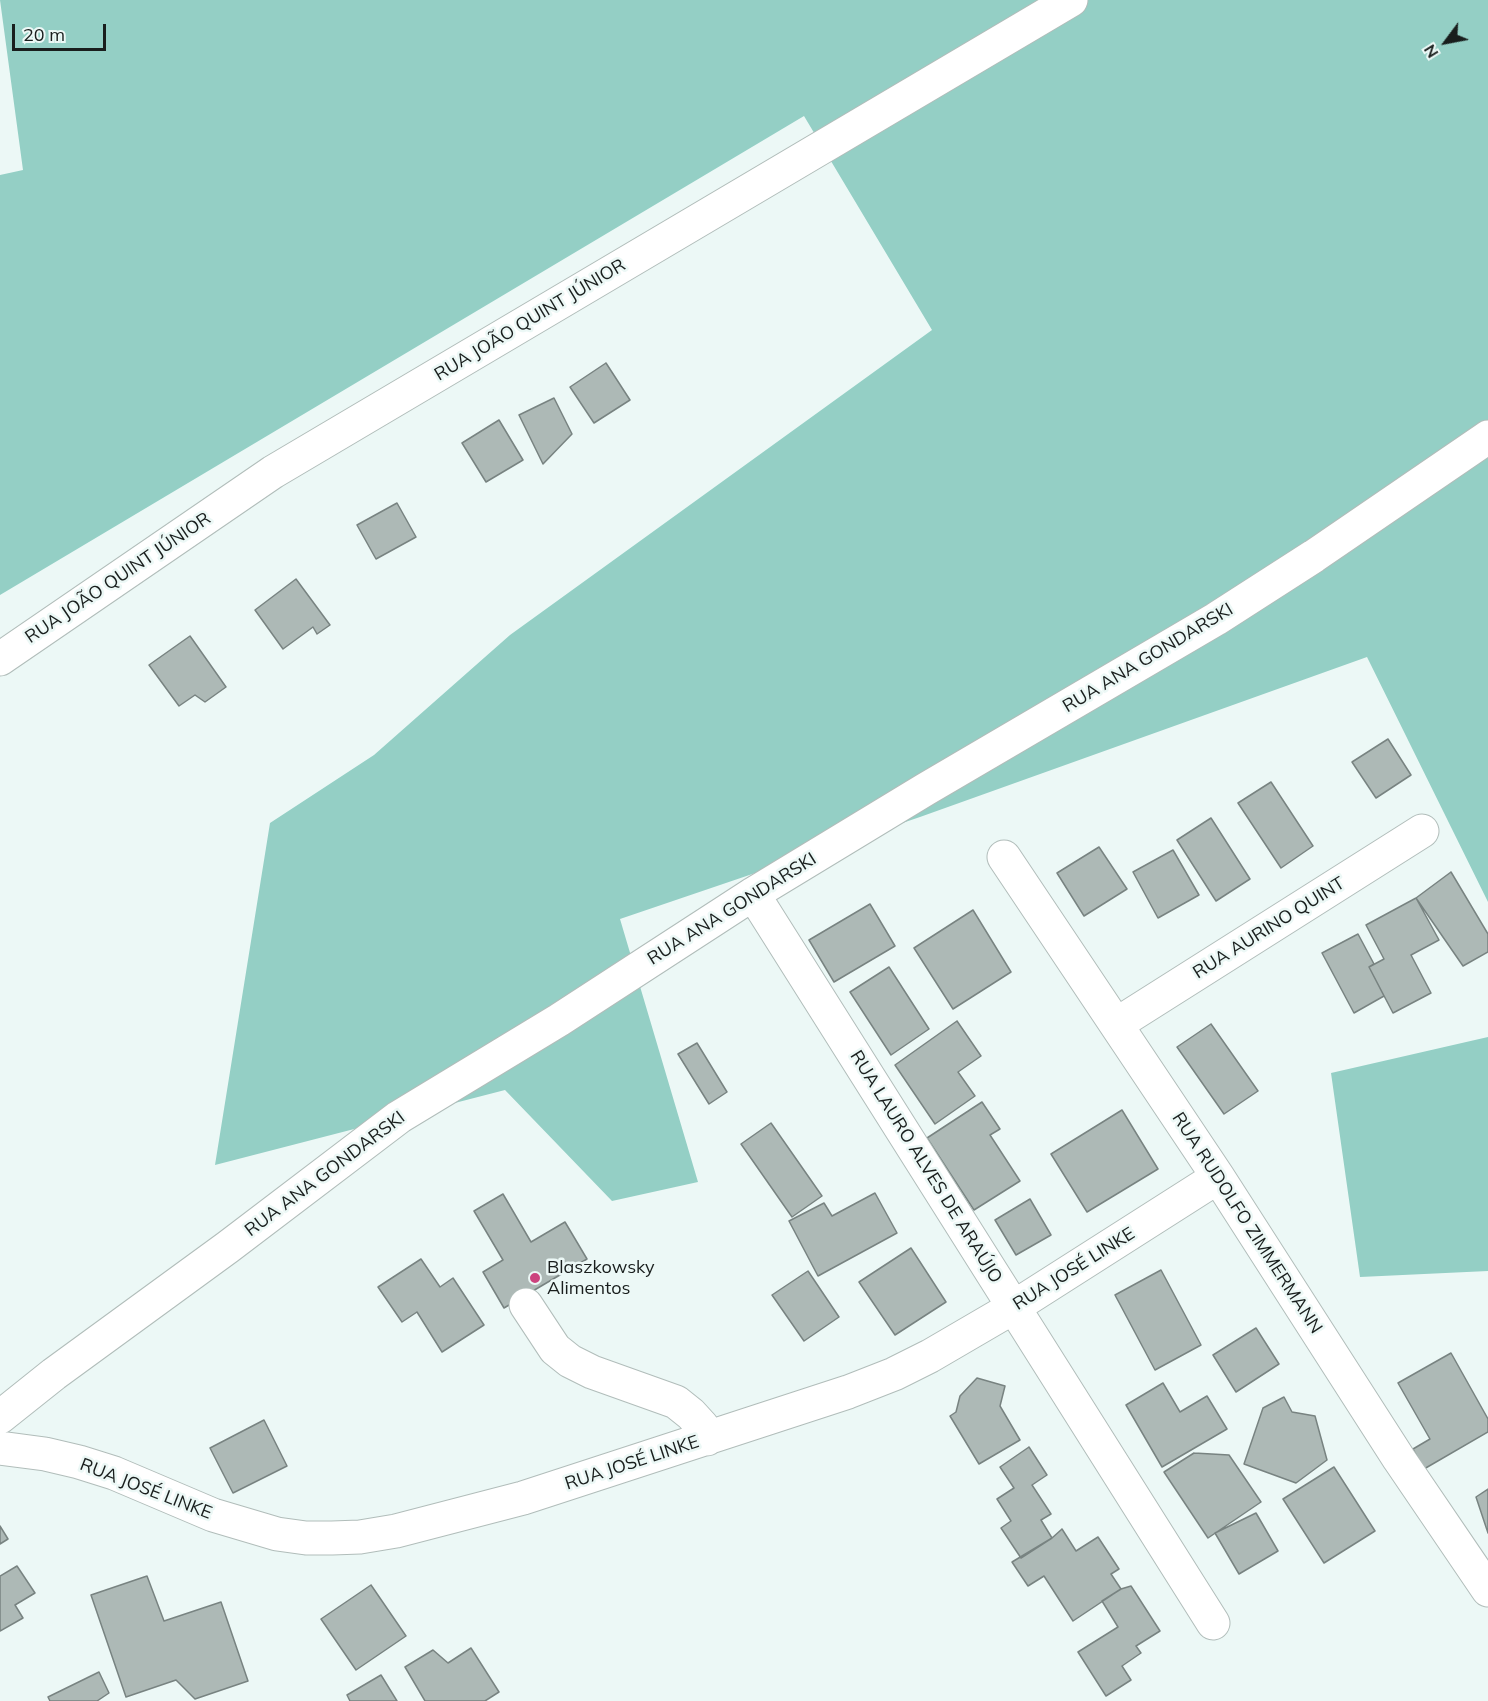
<!DOCTYPE html>
<html>
<head>
<meta charset="utf-8">
<style>
	body { margin:0 }
	#map { position:relative; width:1488px; height:1701px; overflow:hidden; background:#ecf8f6; font-family:Mulish,sans-serif }
	canvas { display:block }
	.north { position:absolute; left:1416px; top:12px; width:60px; height:60px; -webkit-text-stroke:4px #ecf8f6; paint-order:stroke; rotate:238deg; font-size:16px; font-weight:700; line-height:24px; text-align:center; color:#191e1d }
	.north::after { content:''; display:block; margin:auto; width:21px; height:27px; background:#191e1d; clip-path:polygon(50% 0,100% 100%,50% 72%,0 100%) }
	.scale { position:absolute; left:12px; top:24px; width:94px; height:27px; box-sizing:border-box; border:3px solid #191e1d; border-top:0; padding-left:8px; font-size:18px; line-height:21px; white-space:nowrap; color:#191e1d; -webkit-text-stroke:4px #ecf8f6; paint-order:stroke }
</style>
</head>
<body>
<div id="map">
<canvas width="1488" height="1701"></canvas>
<div class="north">N</div>
<div class="scale">20 m</div>
</div>
<script>
const context = document.querySelector('canvas').getContext('2d');
context.lineJoin = 'round';
function fill(path, color) { context.fillStyle = color; context.fill(path, 'evenodd'); }
const shape = rows => new Path2D(rows.map(r => 'M' + r).join(''));
function strokePath(path, color, width, dash) { context.strokeStyle = color; context.lineWidth = width; context.lineCap = dash ? 'butt' : 'round'; context.setLineDash(dash || []); context.stroke(path); }
function label(font, color, halo, rows, align = 'center') {
  context.font = font + ' Mulish,sans-serif'; context.lineWidth = 5; context.setLineDash([]); context.textBaseline = 'middle'; context.strokeStyle = halo; context.fillStyle = color; for (const [text, x, y, turn = 0] of rows) {
    context.save(); context.translate(x, y); context.rotate((+turn || 0) * Math.PI / 180); context.textAlign = isNaN(turn) ? turn : align; if (halo) context.strokeText(text, 0, 0); context.fillText(text, 0, 0); context.restore();
  }
}
fill(shape([
	[0,0,1488,0,1488,902,1367,657,920,817,620,919,698,1182,612,1201,505,1090,215,1165,270,823,374,755,510,635,932,330,804,116,0,595,0,175,23,170],
	[1488,1037,1488,1271,1360,1277,1331,1073]
]), '#94cfc5');
const building = shape([
	[606,363,630,400,594,423,570,387,606,363],
	[554,398,572,434,543,464,519,415,554,398],
	[499,420,523,460,486,482,462,443,499,420],
	[397,503,416,537,376,559,357,525,397,503],
	[296,579,330,625,317,634,313,627,283,649,255,610,296,579],
	[190,636,226,687,205,702,195,695,179,706,149,665,190,636],
	[1388,739,1411,775,1376,798,1352,762,1388,739],
	[1271,782,1313,846,1281,868,1238,803,1271,782],
	[1211,818,1250,879,1216,901,1177,840,1211,818],
	[1099,847,1127,889,1084,916,1057,873,1099,847],
	[1173,850,1199,895,1158,918,1133,872,1173,850],
	[1451,872,1488,934,1488,952,1463,966,1416,898,1451,872],
	[1416,898,1439,940,1411,955,1431,993,1393,1013,1369,967,1384,959,1366,925,1416,898],
	[870,904,895,946,834,982,809,940,870,904],
	[973,910,1011,972,953,1009,914,948,973,910],
	[1358,934,1374,964,1369,967,1384,996,1354,1013,1322,953,1358,934],
	[889,967,929,1029,891,1055,850,992,889,967],
	[957,1021,981,1056,958,1072,975,1096,935,1124,895,1065,957,1021],
	[1211,1024,1258,1091,1224,1114,1177,1047,1211,1024],
	[697,1043,727,1092,709,1104,678,1054,697,1043],
	[982,1102,1000,1129,990,1135,1020,1181,974,1210,927,1138,982,1102],
	[1122,1110,1158,1169,1087,1212,1051,1154,1122,1110],
	[771,1123,822,1196,792,1217,741,1144,771,1123],
	[875,1193,897,1233,818,1276,789,1221,824,1203,832,1216,875,1193],
	[503,1194,531,1242,565,1222,587,1259,504,1308,483,1272,503,1260,474,1211,503,1194],
	[1030,1199,1051,1235,1016,1255,995,1220,1030,1199],
	[911,1248,946,1302,895,1335,859,1282,911,1248],
	[421,1259,440,1287,453,1278,484,1325,442,1352,417,1312,402,1322,378,1287,421,1259],
	[1161,1270,1201,1345,1155,1370,1115,1295,1161,1270],
	[808,1271,839,1317,804,1341,772,1295,808,1271],
	[1256,1328,1279,1364,1236,1392,1213,1355,1256,1328],
	[1451,1353,1488,1419,1488,1432,1424,1469,1413,1449,1430,1439,1398,1383,1451,1353],
	[977,1378,1005,1386,1000,1406,1020,1440,979,1464,950,1416,956,1412,960,1396,977,1378],
	[1163,1383,1180,1412,1207,1396,1227,1429,1162,1467,1126,1405,1163,1383],
	[1284,1397,1292,1412,1315,1416,1327,1460,1296,1483,1244,1464,1263,1408,1284,1397],
	[264,1420,287,1466,233,1493,210,1448,264,1420],
	[1029,1447,1047,1475,1032,1485,1051,1514,1041,1520,1052,1538,1021,1558,1001,1528,1011,1521,997,1499,1014,1488,1000,1467,1029,1447],
	[1194,1453,1229,1455,1261,1502,1208,1538,1164,1472,1194,1453],
	[1334,1467,1375,1531,1324,1563,1283,1499,1334,1467],
	[1488,1489,1488,1533,1476,1497,1488,1489],
	[1256,1513,1278,1551,1239,1574,1215,1533,1256,1513],
	[0,1526,8,1539,0,1544,0,1526],
	[1062,1529,1076,1551,1098,1537,1119,1569,1111,1574,1121,1589,1073,1621,1044,1576,1028,1586,1012,1562,1052,1538,1062,1529],
	[17,1566,35,1593,15,1605,23,1618,0,1631,0,1576,17,1566],
	[147,1576,164,1621,221,1602,248,1681,195,1699,176,1680,126,1697,91,1595,147,1576],
	[371,1585,406,1636,356,1670,321,1619,371,1585],
	[1131,1586,1160,1631,1136,1646,1141,1653,1122,1666,1131,1680,1106,1696,1078,1652,1118,1627,1102,1601,1121,1589,1131,1586],
	[471,1648,499,1692,485,1701,425,1701,405,1667,433,1650,448,1663,471,1648],
	[99,1672,109,1693,97,1701,50,1701,48,1697,99,1672],
	[381,1675,397,1701,350,1701,347,1695,381,1675]
]);
fill(building, '#adb9b6');
strokePath(building, '#788381', 1.5);
const minor = shape([
	[0,659,273,472,1071,0],
	[1004,857,1218,1177,1399,1459,1488,1590],
	[753,894,1213,1623],
	[1117,1024,1422,831],
	[526,1305,555,1349,570,1361,592,1372,676,1402,691,1414,702,1426,707,1439],
	[0,1417,54,1374,228,1247,399,1117,559,1020,753,894,926,789,1216,619,1314,556,1488,437],
	[0,1448,45,1454,79,1462,114,1473,213,1515,277,1534,306,1538,332,1538,360,1537,396,1531,523,1498,848,1392,894,1374,930,1356,1014,1307,1218,1177]
]);
strokePath(minor, '#b1bdba', 35);
strokePath(minor, '#fff', 33);
for (const [x, y, r, color] of [
	[535,1278,6,"#cc437e"]
]) { const dot = new Path2D(); dot.arc(x, y, r, 0, 2 * Math.PI); context.fillStyle = color; context.fill(dot); strokePath(dot, '#ecf8f6', 2); }
label('18px', '#191e1d', '#ecf8f6', [
	["RUA JOÃO QUINT JÚNIOR",530,320,-31],
	["RUA JOÃO QUINT JÚNIOR",118,578,-34],
	["RUA ANA GONDARSKI",1148,658,-31],
	["RUA ANA GONDARSKI",732,909,-32],
	["RUA AURINO QUINT",1269,928,-32],
	["RUA LAURO ALVES DE ARAÚJO",926,1167,58],
	["RUA ANA GONDARSKI",325,1174,-37],
	["RUA RUDOLFO ZIMMERMANN",1247,1223,57],
	["RUA JOSÉ LINKE",1074,1269,-32],
	["RUA JOSÉ LINKE",632,1463,-18],
	["RUA JOSÉ LINKE",146,1489,21]
]);
label('18px', '#191e1d', '#ecf8f6', [
	["Blaszkowsky",547,1268],
	["Alimentos",547,1289]
], 'left');
</script>
</body>
</html>
